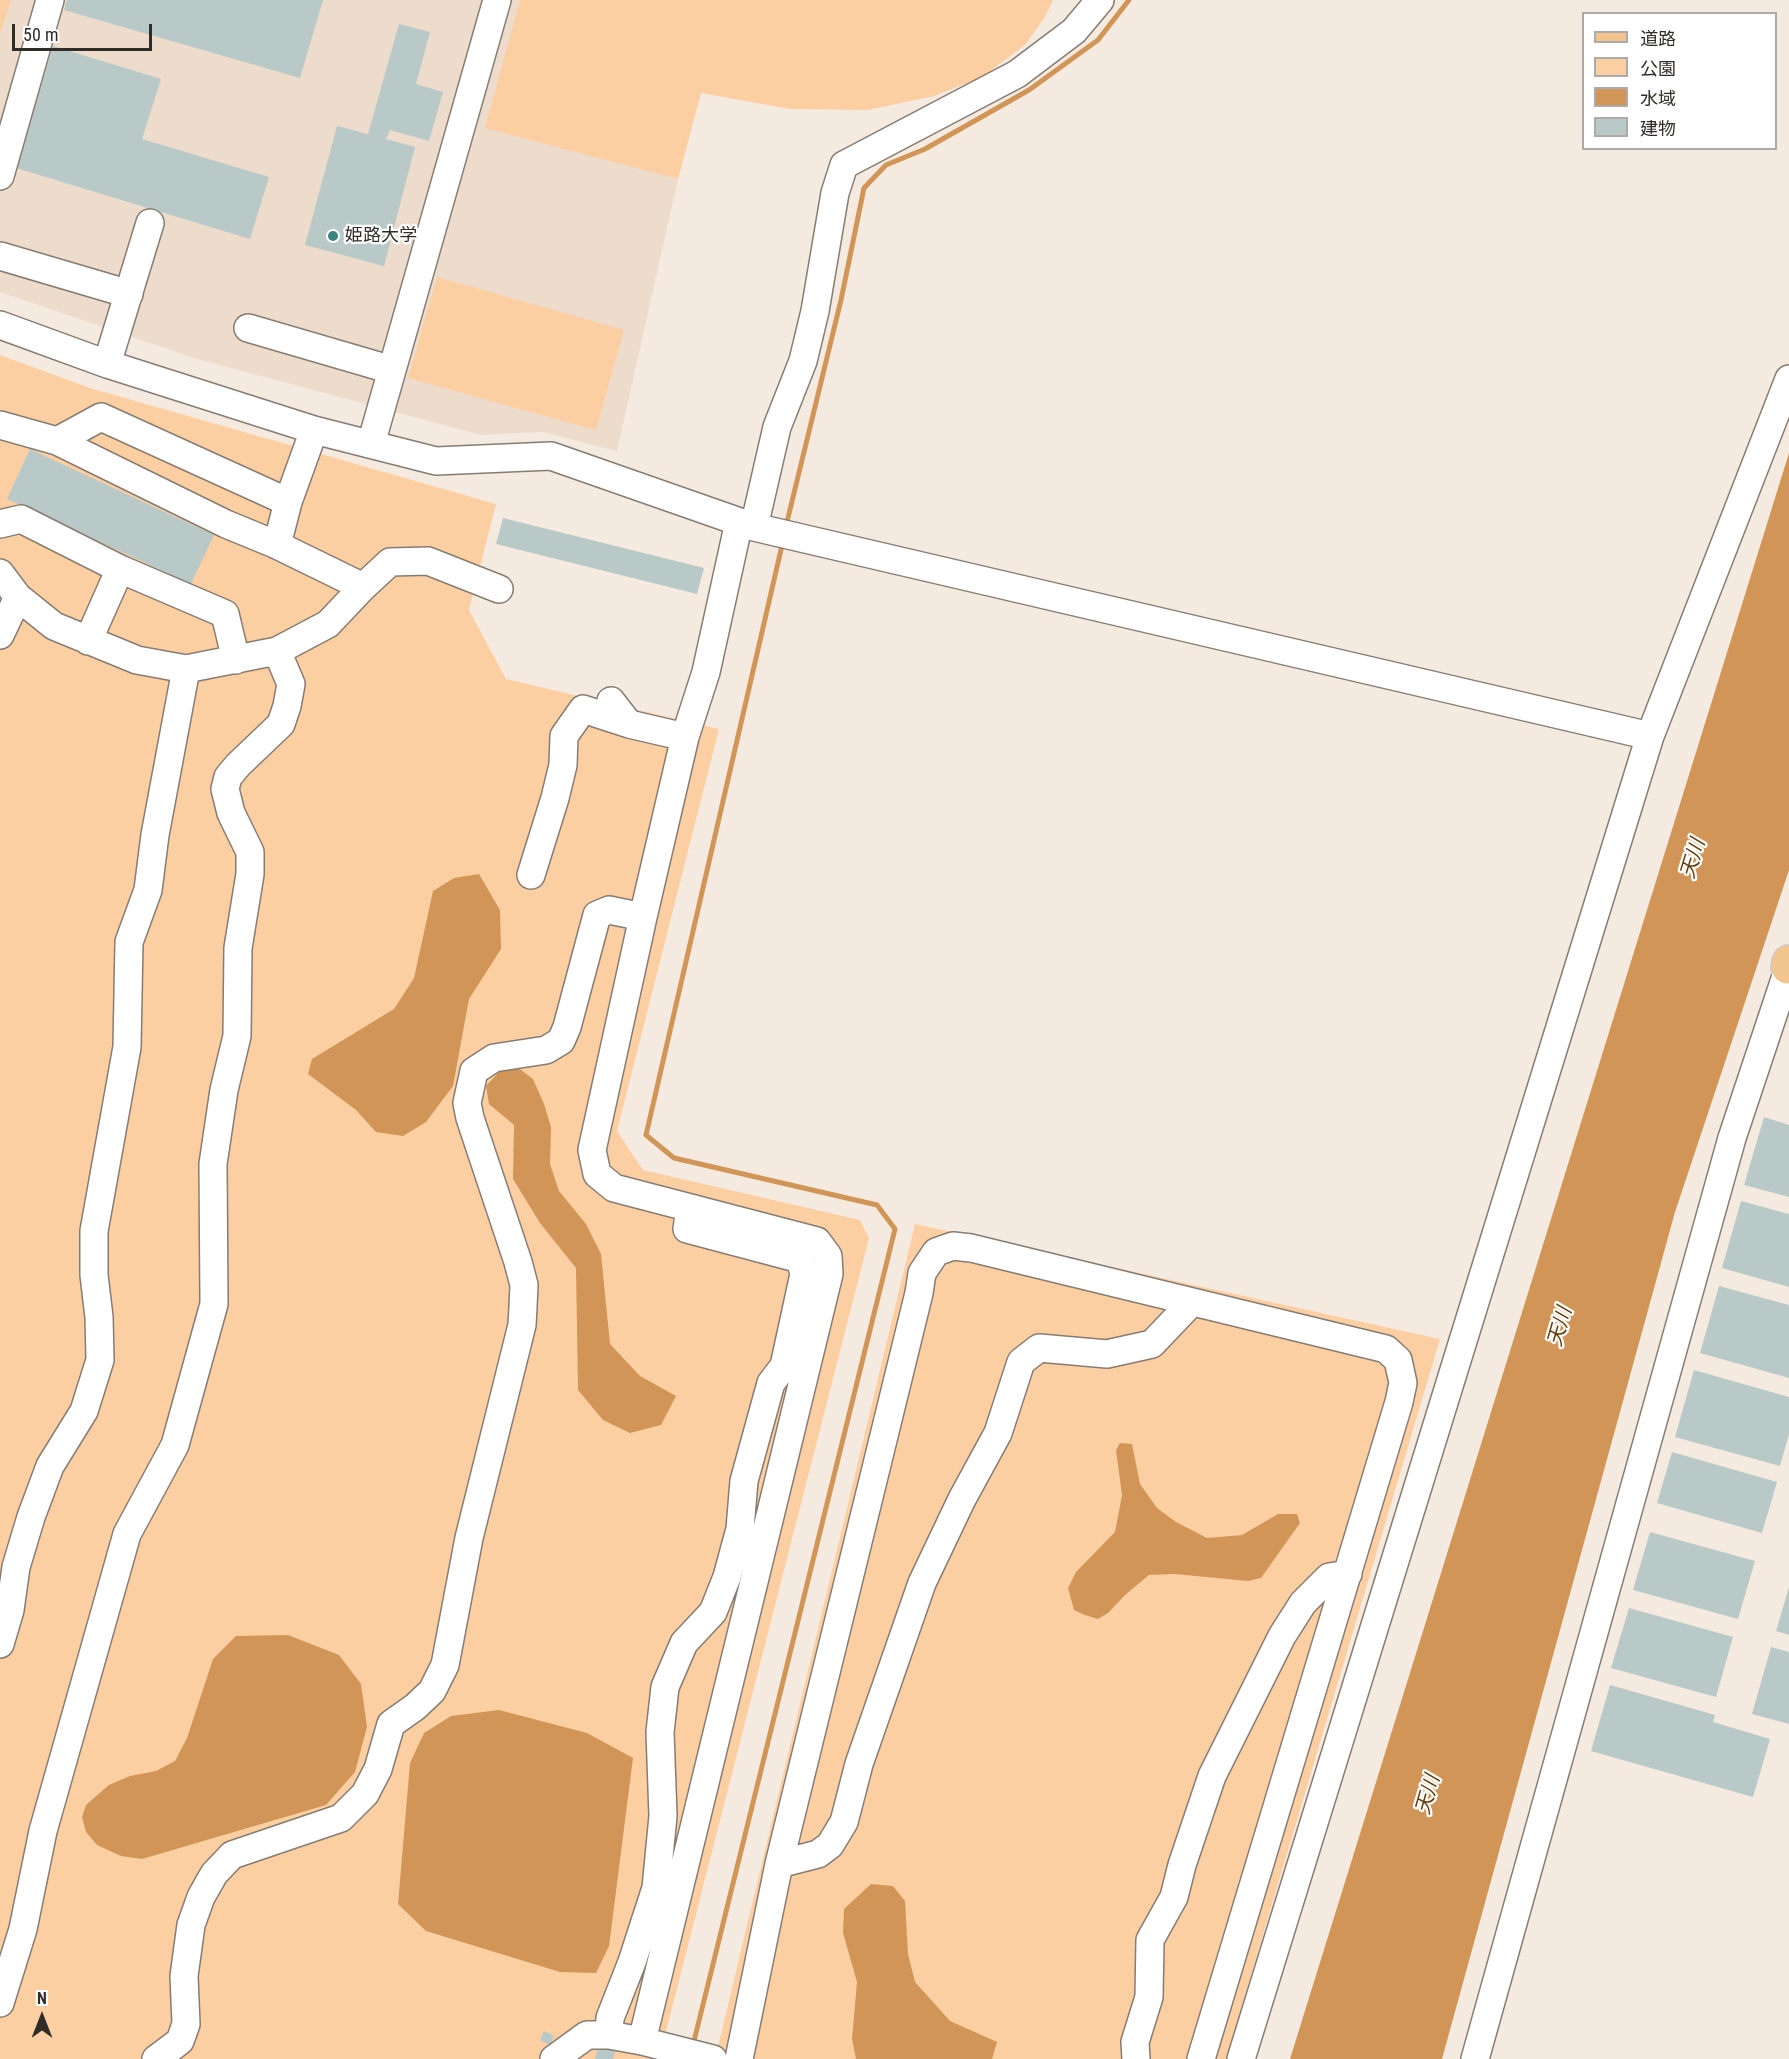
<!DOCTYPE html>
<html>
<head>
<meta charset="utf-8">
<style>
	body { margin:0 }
	#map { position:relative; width:1789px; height:2059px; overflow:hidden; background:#f5eadf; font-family:"Roboto Condensed","Noto Sans JP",sans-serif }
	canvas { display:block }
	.legend { position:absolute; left:1582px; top:12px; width:195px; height:138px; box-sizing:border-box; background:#fff; border:2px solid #acaba9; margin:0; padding:8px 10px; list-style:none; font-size:18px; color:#302c27 }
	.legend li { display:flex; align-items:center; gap:12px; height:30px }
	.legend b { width:30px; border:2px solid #acaba9 }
	.north { position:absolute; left:12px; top:1987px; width:60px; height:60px; -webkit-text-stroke:4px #fff; paint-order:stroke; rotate:0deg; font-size:16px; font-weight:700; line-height:24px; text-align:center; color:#302c27 }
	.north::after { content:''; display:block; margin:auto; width:21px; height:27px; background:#302c27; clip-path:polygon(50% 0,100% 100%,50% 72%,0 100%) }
	.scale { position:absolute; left:12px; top:24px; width:140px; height:27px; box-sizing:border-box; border:3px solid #302c27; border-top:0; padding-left:8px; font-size:18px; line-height:21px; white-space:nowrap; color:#302c27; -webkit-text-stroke:4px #fff; paint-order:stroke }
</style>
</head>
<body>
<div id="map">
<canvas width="1789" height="2059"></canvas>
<ul class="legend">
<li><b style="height:8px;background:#f2c48e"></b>道路</li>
<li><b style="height:16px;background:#fccfa2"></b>公園</li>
<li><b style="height:16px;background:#d19657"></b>水域</li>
<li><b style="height:16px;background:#b8c9c8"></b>建物</li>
</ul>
<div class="north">N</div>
<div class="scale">50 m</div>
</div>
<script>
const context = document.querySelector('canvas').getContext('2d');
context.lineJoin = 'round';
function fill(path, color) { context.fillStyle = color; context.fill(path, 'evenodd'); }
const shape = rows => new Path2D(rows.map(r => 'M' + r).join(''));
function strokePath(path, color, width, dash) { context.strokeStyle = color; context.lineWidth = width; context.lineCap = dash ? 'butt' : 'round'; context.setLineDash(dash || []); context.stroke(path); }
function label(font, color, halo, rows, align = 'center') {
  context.font = font + ' "Roboto Condensed","Noto Sans JP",sans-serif'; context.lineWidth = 4.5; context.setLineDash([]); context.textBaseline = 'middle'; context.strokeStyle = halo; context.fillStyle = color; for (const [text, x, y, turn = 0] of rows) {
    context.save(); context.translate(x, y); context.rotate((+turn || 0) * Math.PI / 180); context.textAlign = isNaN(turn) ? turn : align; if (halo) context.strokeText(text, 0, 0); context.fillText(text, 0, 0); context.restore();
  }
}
fill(shape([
	[0,0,724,0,678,179,617,451,543,432,481,435,194,358,0,292]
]), '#eddccc');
fill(shape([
	[0,0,11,0,0,34],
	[520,0,1053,0,1045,17,1025,45,982,77,934,96,868,110,790,109,701,93,678,179,485,128],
	[437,277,624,330,596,430,408,378],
	[0,355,90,388,496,504,469,610,506,679,719,729,617,1131,643,1170,860,1220,869,1238,659,2059,0,2059],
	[915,1224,1440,1339,1226,2059,715,2059]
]), '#fccfa2');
fill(shape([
	[1789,453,1789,870,1675,1212,1442,2059,1290,2059],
	[479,874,500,910,501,949,469,999,453,1086,426,1122,403,1136,376,1132,356,1110,308,1074,312,1059,394,1009,414,978,433,891,454,878],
	[517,1067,533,1079,544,1104,551,1127,550,1164,559,1191,586,1224,601,1254,610,1344,640,1376,676,1396,661,1425,630,1433,603,1420,578,1390,576,1268,540,1223,513,1179,514,1125,489,1104,486,1086,499,1072],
	[1120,1443,1132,1444,1140,1484,1157,1508,1176,1522,1207,1538,1242,1535,1278,1514,1297,1514,1300,1523,1261,1578,1248,1581,1175,1574,1149,1575,1125,1595,1108,1613,1098,1619,1085,1615,1074,1610,1068,1588,1076,1572,1115,1532,1122,1495,1116,1450],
	[288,1635,339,1655,361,1684,367,1727,355,1772,326,1805,142,1859,121,1856,97,1845,86,1832,82,1817,86,1805,109,1785,130,1776,156,1771,175,1761,187,1738,213,1659,236,1636],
	[499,1710,587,1733,633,1758,609,1946,596,1973,560,1972,426,1931,398,1904,410,1763,424,1733,451,1716],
	[871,1884,893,1886,905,1901,908,1954,915,1982,950,2021,997,2042,992,2059,856,2059,852,2039,857,1982,843,1933,844,1909]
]), '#d19657');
strokePath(shape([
	[786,526,841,300,864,188,886,165,925,149,1029,90,1098,40,1129,0],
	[693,2045,895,1229,877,1205,674,1158,646,1135,783,541]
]), '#d19657', 5);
fill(shape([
	[67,0,323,0,300,78,64,10],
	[399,24,430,32,416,84,443,92,429,141,390,130,386,139,415,147,384,266,305,245,337,126,375,136,368,134],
	[53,46,161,79,142,139,269,177,250,239,16,168],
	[30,449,214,535,191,584,7,499],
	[503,518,704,568,697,594,496,544],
	[1764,1117,1789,1125,1789,1197,1744,1185],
	[1741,1201,1789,1214,1789,1287,1722,1268],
	[1719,1286,1789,1305,1789,1378,1700,1353],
	[1694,1370,1789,1397,1789,1434,1780,1466,1675,1437],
	[1672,1452,1777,1482,1762,1533,1657,1503],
	[1650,1532,1755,1561,1738,1619,1633,1590],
	[1789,1587,1789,1635,1776,1631],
	[1629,1608,1733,1637,1716,1697,1611,1668],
	[1771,1647,1789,1652,1789,1724,1752,1714],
	[1610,1685,1715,1715,1713,1722,1770,1739,1753,1797,1591,1751],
	[544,2031,554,2036,550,2045,540,2040],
	[599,2044,616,2049,613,2059,595,2059]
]), '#b8c9c8');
const minor = shape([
	[0,176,50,0],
	[0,256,129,294],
	[0,325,107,364,314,430,436,461,551,456,754,527,1650,736,1241,2059],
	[248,328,392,370],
	[107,364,150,223],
	[0,425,57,441,226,524,277,545,363,587],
	[57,441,101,417,288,502],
	[371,444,497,0],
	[0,524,21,519,120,569,225,614,236,660],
	[754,527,777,427,803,361,815,311,835,193,844,165,1017,74,1074,31,1100,0],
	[277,545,288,502,314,430],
	[0,573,18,597,54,626,137,660,186,669,277,651,328,624,363,587,390,562,428,561,499,589],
	[0,635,18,597],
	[88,641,120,569],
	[611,701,629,724,685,737,706,672,739,522],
	[1650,736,1789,379],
	[531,875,555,798,563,765,564,736,583,709,629,724],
	[0,1644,10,1610,16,1567,31,1517,50,1466,84,1411,100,1360,99,1317,94,1275,94,1231,127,1047,129,942,148,890,155,835,186,669],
	[779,1864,818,1854,830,1845,844,1822,859,1764,922,1583,962,1499,998,1433,1021,1362,1039,1348,1107,1354,1152,1344,1191,1303],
	[0,2003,23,1929,43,1831,127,1534,175,1445,214,1304,213,1164,224,1090,237,1036,238,948,250,874,250,852,231,813,225,789,228,777,238,765,281,724,287,706,291,684,277,651],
	[609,2035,610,2018,632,1962,656,1888,663,1816,660,1732,665,1687,684,1643,713,1612,727,1577,740,1529,744,1481,771,1383,784,1366,804,1274,800,1259,687,1229,690,1208],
	[642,2041,829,1274,828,1256,817,1241,614,1188,597,1174,592,1150,643,917,685,737],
	[156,2059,180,2041,186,2024,184,1976,191,1925,201,1897,214,1874,232,1855,341,1818,365,1794,378,1769,391,1724,415,1707,432,1691,445,1665,469,1538,522,1325,523,1307,524,1285,518,1262,470,1118,467,1103,474,1071,494,1058,546,1050,561,1041,567,1027,597,915,609,910,643,917],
	[554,2059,587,2035,609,2035,642,2041,713,2059],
	[739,2059,779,1864,919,1293,922,1273,936,1252,953,1246,971,1248,1386,1349,1398,1360,1403,1383,1399,1402,1201,2059],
	[1136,2059,1135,2042,1149,1997,1150,1940,1174,1897,1182,1865,1212,1776,1282,1636,1303,1603,1329,1577,1348,1574],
	[1475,2059,1732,1138,1789,967]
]);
const major = shape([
	[1788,967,1789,962]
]);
strokePath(minor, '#867c72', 30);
strokePath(major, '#cdcccb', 36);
strokePath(minor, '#fff', 27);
strokePath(major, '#f2c48e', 33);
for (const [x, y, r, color] of [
	[333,236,6,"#3b837f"]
]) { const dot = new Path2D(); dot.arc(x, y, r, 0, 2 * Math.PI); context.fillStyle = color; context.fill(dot); strokePath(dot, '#fff', 2); }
label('18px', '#302c27', '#fff', [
	["姫路大学",345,236]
], 'left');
label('italic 20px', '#653d0b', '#fff', [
	["天川",1694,859,-73],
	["天川",1561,1327,-74],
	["天川",1429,1795,-74]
]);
</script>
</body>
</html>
